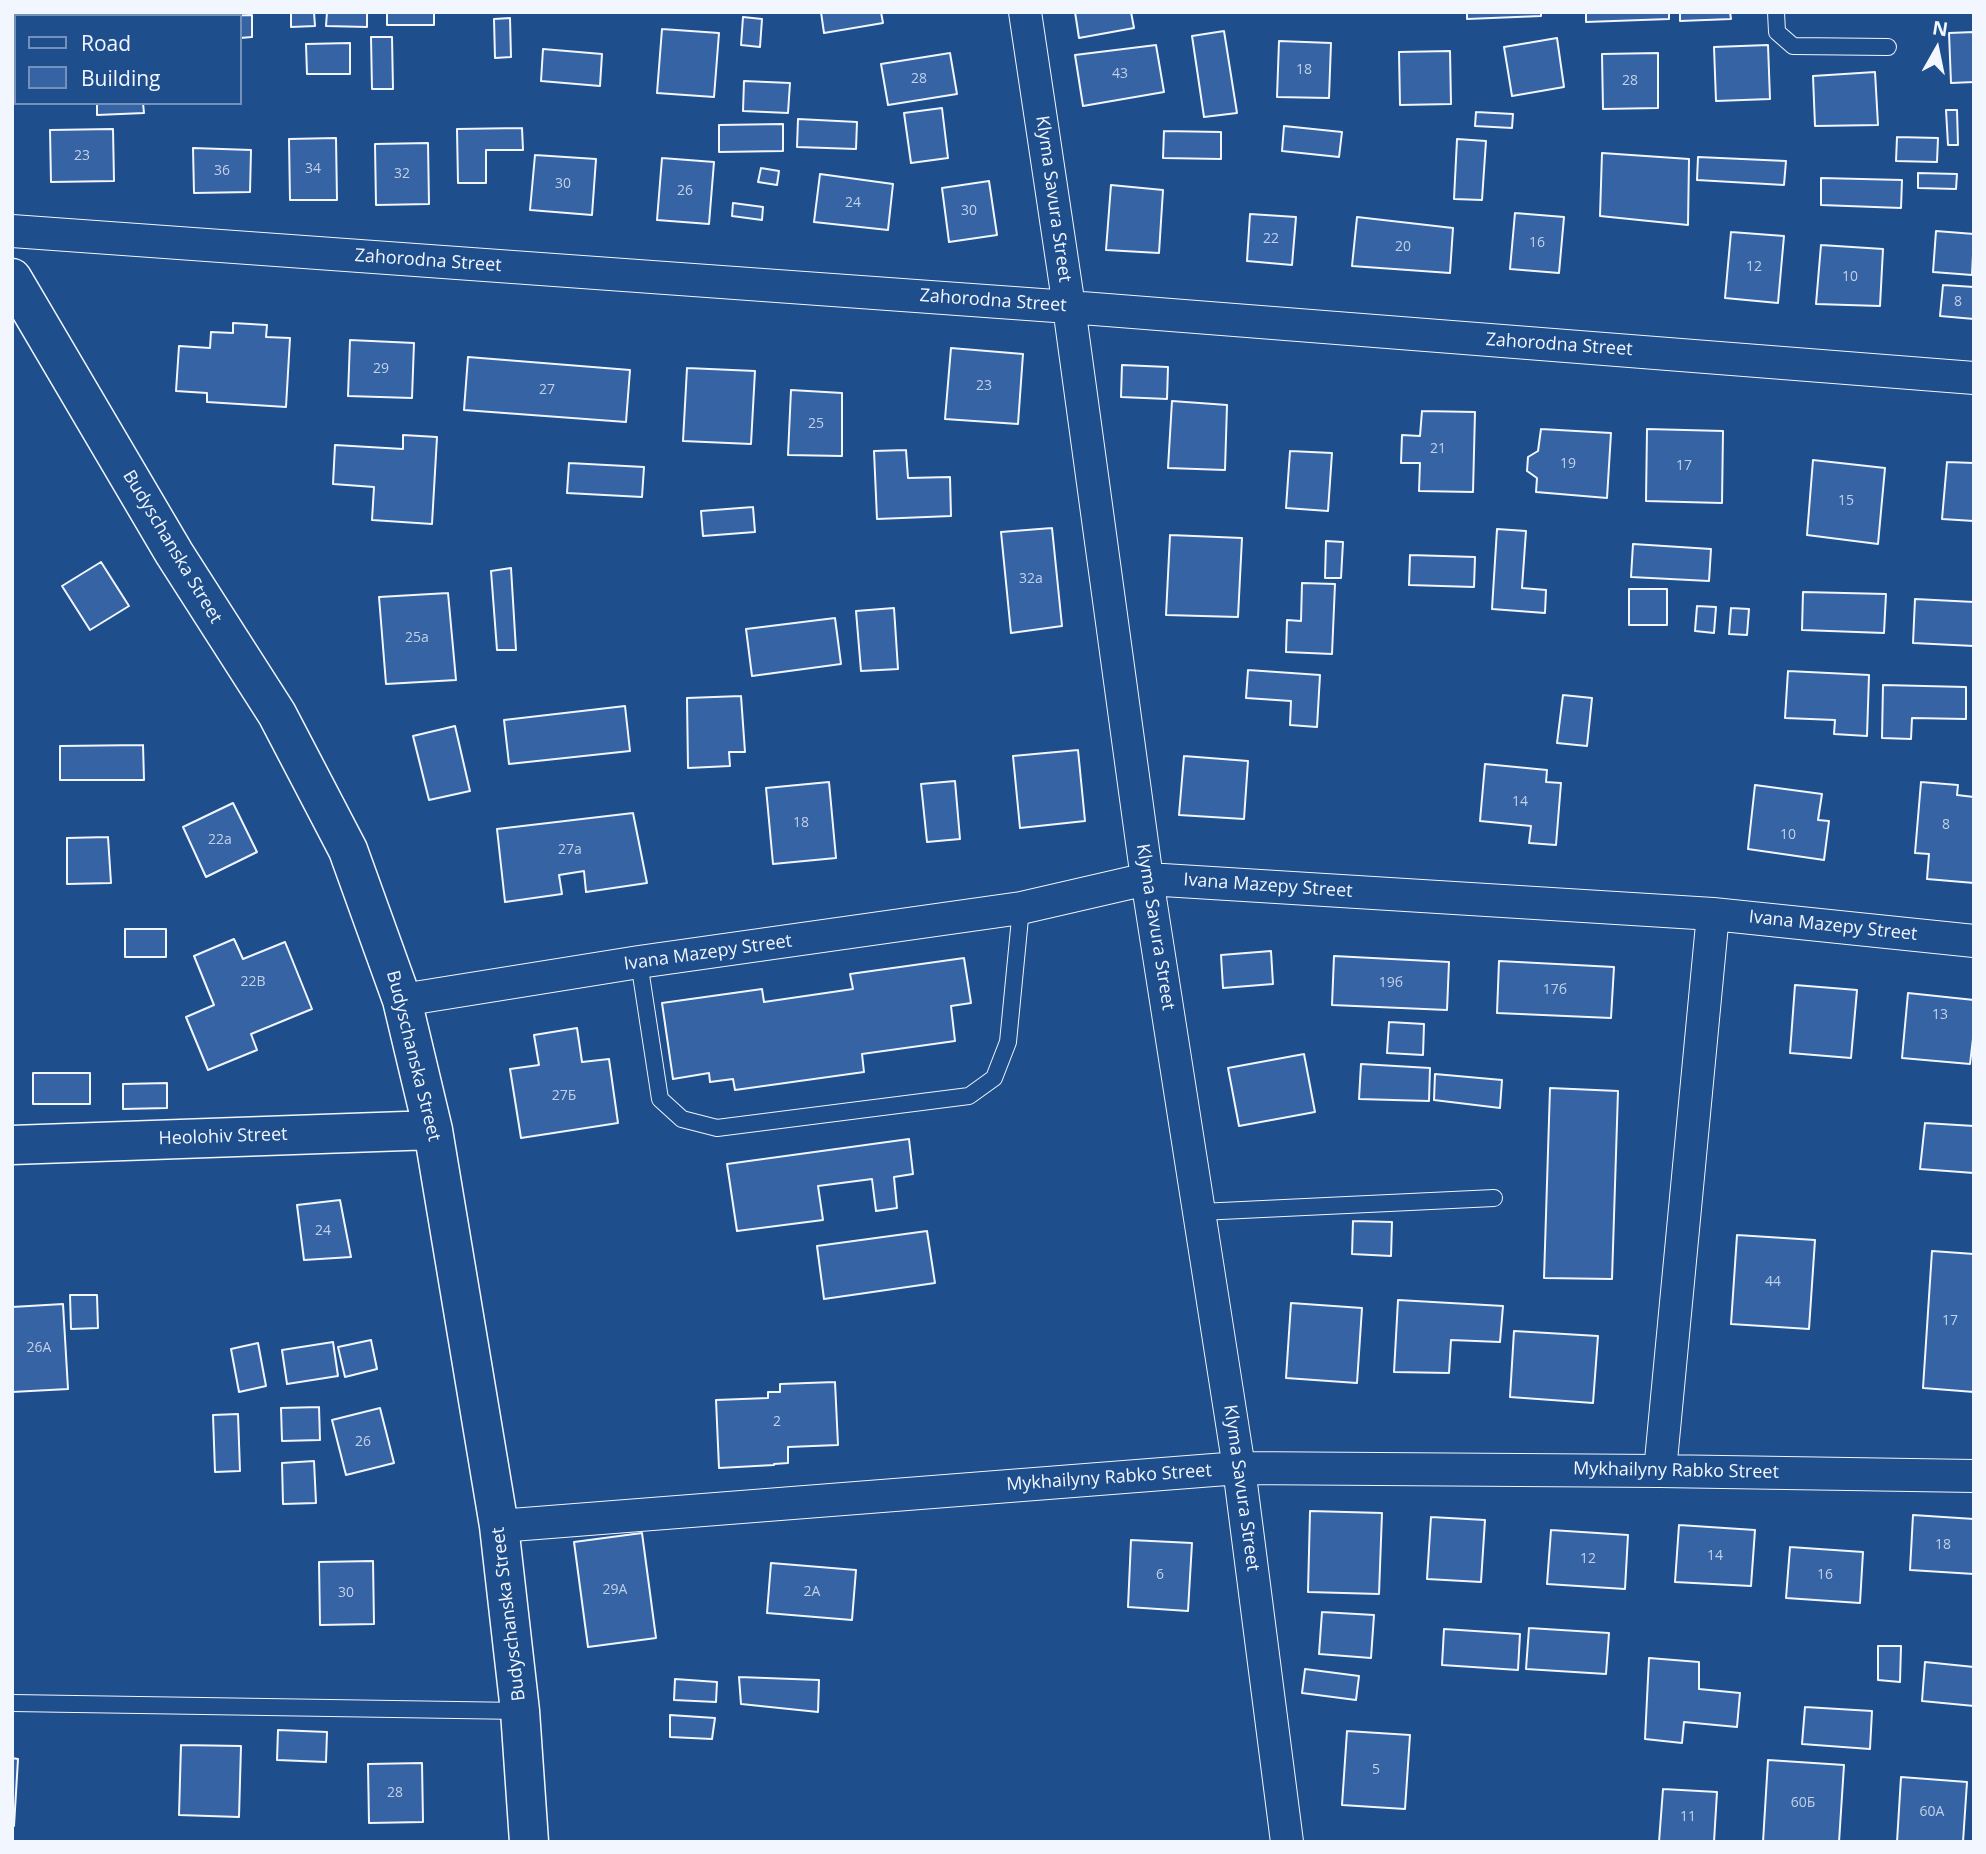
<!DOCTYPE html>
<html>
<head>
<meta charset="utf-8">
<style>
	body { margin:0 }
	#map { position:relative; width:1986px; height:1854px; overflow:hidden; background:#1f4e8c; font-family:"Open Sans",sans-serif }
	canvas { display:block }
	.frame { position:absolute; inset:0; border:14px solid #f2f6ff; pointer-events:none }
	.legend { position:absolute; left:14px; top:14px; width:228px; height:91px; box-sizing:border-box; background:#1f4e8c; border:2px solid #7391ba; margin:0; padding:9px 12px; list-style:none; font-size:21px; color:#f2f6ff }
	.legend li { display:flex; align-items:center; gap:14px; height:35px }
	.legend b { width:35px; border:2px solid #7391ba }
	.north { position:absolute; left:1902px; top:14px; width:70px; height:70px; -webkit-text-stroke:5px #1f4e8c; paint-order:stroke; rotate:9deg; font-size:19px; font-weight:700; line-height:28px; text-align:center; color:#f2f6ff }
	.north::after { content:''; display:block; margin:auto; width:24px; height:32px; background:#f2f6ff; clip-path:polygon(50% 0,100% 100%,50% 72%,0 100%) }
</style>
</head>
<body>
<div id="map">
<canvas width="1986" height="1854"></canvas>
<div class="frame"></div>
<ul class="legend">
<li><b style="height:9px;background:#1f4e8c"></b>Road</li>
<li><b style="height:19px;background:#3563a3"></b>Building</li>
</ul>
<div class="north">N</div>
</div>
<script>
const context = document.querySelector('canvas').getContext('2d');
context.lineJoin = 'round';
function fill(path, color) { context.fillStyle = color; context.fill(path, 'evenodd'); }
const shape = rows => new Path2D(rows.map(r => 'M' + r).join(''));
function strokePath(path, color, width, dash) { context.strokeStyle = color; context.lineWidth = width; context.lineCap = dash ? 'butt' : 'round'; context.setLineDash(dash || []); context.stroke(path); }
function label(font, color, halo, rows, align = 'center') {
  context.font = font + ' "Open Sans",sans-serif'; context.lineWidth = 5; context.setLineDash([]); context.textBaseline = 'middle'; context.strokeStyle = halo; context.fillStyle = color; for (const [text, x, y, turn = 0] of rows) {
    context.save(); context.translate(x, y); context.rotate((+turn || 0) * Math.PI / 180); context.textAlign = isNaN(turn) ? turn : align; if (halo) context.strokeText(text, 0, 0); context.fillText(text, 0, 0); context.restore();
  }
}
const building = shape([
	[12,12,42,12,44,16,16,16,16,73,12,74,12,12],
	[291,12,314,12,315,26,291,27,291,12],
	[327,12,367,12,367,27,326,26,327,12],
	[387,12,434,12,434,25,387,25,387,12],
	[821,12,881,12,883,23,824,33,821,12],
	[1075,12,1131,12,1134,28,1079,38,1075,12],
	[1467,12,1541,12,1541,16,1467,19,1467,12],
	[1586,12,1669,12,1669,19,1586,22,1586,12],
	[1680,12,1730,12,1731,19,1680,21,1680,12],
	[252,15,252,37,240,38,240,16,218,16,252,15],
	[743,17,762,19,760,47,741,45,743,17],
	[510,18,511,57,495,58,494,19,510,18],
	[662,29,719,33,714,97,657,93,662,29],
	[1224,31,1237,113,1204,117,1192,36,1224,31],
	[1974,32,1974,82,1951,83,1949,33,1974,32],
	[371,37,392,37,393,89,372,89,371,37],
	[1557,38,1564,87,1512,96,1504,47,1557,38],
	[1279,41,1331,43,1329,98,1277,97,1279,41],
	[350,43,350,74,307,74,306,44,350,43],
	[1156,45,1164,92,1083,106,1075,55,1156,45],
	[1768,45,1770,99,1716,101,1714,47,1768,45],
	[543,49,602,54,600,86,541,81,543,49],
	[1450,51,1451,104,1400,105,1399,52,1450,51],
	[950,53,957,94,888,105,881,64,950,53],
	[1658,53,1658,108,1603,109,1602,54,1658,53],
	[1875,72,1878,125,1815,126,1813,76,1875,72],
	[744,81,790,83,788,113,743,111,744,81],
	[97,103,143,103,144,113,97,115,97,103],
	[942,108,948,158,911,163,904,113,942,108],
	[1946,110,1957,110,1958,145,1948,145,1946,110],
	[1476,112,1513,114,1512,128,1475,126,1476,112],
	[798,119,857,122,856,149,797,147,798,119],
	[783,124,783,151,719,152,719,125,783,124],
	[1284,126,1342,132,1339,157,1282,151,1284,126],
	[522,128,523,150,486,150,486,183,458,183,457,129,522,128],
	[113,129,114,181,51,182,50,130,113,129],
	[1164,131,1221,132,1221,159,1163,158,1164,131],
	[1897,137,1938,138,1937,162,1896,161,1897,137],
	[336,138,337,200,290,200,289,139,336,138],
	[1457,139,1486,141,1482,200,1454,199,1457,139],
	[428,143,429,204,376,205,375,144,428,143],
	[193,148,251,150,250,192,194,193,193,148],
	[1602,153,1689,159,1688,225,1600,216,1602,153],
	[535,155,596,159,592,215,530,210,535,155],
	[1698,157,1786,161,1784,185,1697,180,1698,157],
	[662,158,714,162,709,224,657,220,662,158],
	[761,168,779,171,777,185,758,182,761,168],
	[1918,173,1957,174,1956,189,1918,188,1918,173],
	[820,174,893,184,888,230,814,222,820,174],
	[1821,178,1902,180,1901,208,1821,205,1821,178],
	[989,181,997,235,949,242,942,188,989,181],
	[1111,185,1163,190,1159,253,1106,250,1111,185],
	[733,203,763,207,762,220,732,216,733,203],
	[1515,213,1564,217,1559,273,1510,269,1515,213],
	[1250,214,1296,217,1292,265,1247,261,1250,214],
	[1357,217,1453,228,1450,273,1352,266,1357,217],
	[1936,231,1974,234,1972,275,1933,272,1936,231],
	[1731,232,1784,236,1778,303,1725,298,1731,232],
	[1821,245,1883,249,1880,306,1816,304,1821,245],
	[1943,285,1974,287,1974,319,1940,316,1943,285],
	[233,323,267,325,266,337,290,338,286,407,207,402,207,393,176,391,179,346,210,348,211,332,233,333,233,323],
	[350,340,414,343,412,398,348,396,350,340],
	[951,348,1023,354,1018,424,945,419,951,348],
	[468,357,630,370,626,422,464,410,468,357],
	[1122,365,1168,367,1167,399,1121,397,1122,365],
	[687,368,755,371,751,444,683,441,687,368],
	[791,390,842,393,842,456,788,455,791,390],
	[1172,401,1227,405,1225,470,1168,468,1172,401],
	[1422,411,1475,412,1473,492,1419,491,1420,463,1401,463,1402,435,1420,436,1422,411],
	[1541,429,1611,433,1607,498,1536,492,1537,478,1527,471,1528,457,1538,451,1541,429],
	[1647,429,1723,431,1722,503,1646,501,1647,429],
	[403,435,437,437,432,524,372,520,374,487,333,484,335,445,403,449,403,435],
	[906,450,908,478,950,477,951,516,877,519,874,451,906,450],
	[1290,451,1332,453,1328,511,1286,508,1290,451],
	[1813,460,1885,468,1878,544,1807,535,1813,460],
	[1947,462,1974,463,1974,521,1942,519,1947,462],
	[569,463,644,467,642,497,567,493,569,463],
	[753,507,755,532,703,536,701,511,753,507],
	[1052,528,1062,626,1011,633,1001,532,1052,528],
	[1497,529,1526,531,1522,588,1546,590,1545,613,1492,609,1497,529],
	[1170,535,1242,538,1238,617,1166,615,1170,535],
	[1326,541,1343,542,1341,578,1325,578,1326,541],
	[1633,544,1711,549,1709,581,1631,577,1633,544],
	[1410,555,1475,557,1474,587,1409,585,1410,555],
	[101,562,129,606,90,630,62,586,101,562],
	[511,568,516,650,497,650,491,571,511,568],
	[1302,583,1335,584,1332,654,1286,652,1287,620,1301,621,1302,583],
	[1629,589,1667,589,1667,625,1629,625,1629,589],
	[1803,592,1886,594,1884,633,1802,630,1803,592],
	[448,593,456,680,386,684,379,597,448,593],
	[1915,599,1974,602,1974,646,1913,643,1915,599],
	[1697,606,1716,607,1714,633,1695,631,1697,606],
	[894,608,898,669,861,671,856,611,894,608],
	[1731,608,1749,609,1747,635,1729,634,1731,608],
	[835,618,841,664,752,676,746,629,835,618],
	[1248,670,1320,675,1317,727,1290,725,1291,701,1246,698,1248,670],
	[1788,671,1869,675,1867,736,1834,734,1835,720,1785,718,1788,671],
	[1883,685,1966,687,1966,719,1912,718,1911,739,1882,738,1883,685],
	[1563,695,1592,698,1587,746,1557,743,1563,695],
	[741,696,745,752,729,752,730,766,688,768,687,698,741,696],
	[625,706,630,751,509,764,504,720,625,706],
	[455,726,470,791,429,800,413,736,455,726],
	[143,745,144,780,60,780,60,746,143,745],
	[1078,750,1085,821,1020,828,1013,756,1078,750],
	[1184,756,1248,761,1244,819,1179,815,1184,756],
	[1485,764,1547,770,1546,782,1561,783,1556,845,1529,843,1531,826,1480,821,1485,764],
	[955,781,960,839,927,842,921,784,955,781],
	[829,782,836,858,773,864,766,788,829,782],
	[1921,782,1958,785,1957,795,1974,797,1974,883,1927,879,1929,854,1915,853,1921,782],
	[1755,785,1822,794,1818,820,1829,821,1824,860,1748,849,1755,785],
	[233,803,257,852,206,877,183,827,233,803],
	[633,813,647,883,586,892,584,871,559,875,562,894,505,902,497,829,633,813],
	[108,837,111,883,67,884,67,838,108,837],
	[125,929,166,929,166,957,125,957,125,929],
	[234,939,243,959,285,942,312,1009,251,1034,257,1050,208,1070,186,1017,214,1005,194,956,234,939],
	[1271,951,1273,984,1223,988,1221,955,1271,951],
	[1334,956,1449,962,1447,1010,1332,1005,1334,956],
	[964,958,971,1003,951,1006,955,1041,862,1054,864,1072,735,1090,733,1079,710,1082,709,1073,673,1079,662,1003,762,989,764,1002,853,989,850,974,964,958],
	[1499,961,1614,967,1611,1018,1497,1013,1499,961],
	[1795,985,1857,990,1851,1058,1790,1053,1795,985],
	[1908,993,1974,1000,1974,1030,1970,1064,1902,1058,1908,993],
	[1389,1022,1424,1024,1423,1055,1387,1053,1389,1022],
	[577,1028,582,1062,609,1059,618,1123,521,1138,510,1069,539,1065,534,1035,577,1028],
	[1304,1054,1315,1112,1239,1126,1228,1068,1304,1054],
	[1361,1064,1430,1068,1429,1101,1359,1099,1361,1064],
	[33,1073,90,1073,90,1104,33,1104,33,1073],
	[1435,1074,1502,1080,1500,1108,1434,1100,1435,1074],
	[167,1083,167,1108,123,1109,123,1084,167,1083],
	[1550,1088,1618,1091,1612,1279,1544,1278,1550,1088],
	[1925,1123,1974,1126,1974,1173,1920,1169,1925,1123],
	[909,1139,913,1174,894,1177,897,1208,876,1211,872,1179,818,1186,823,1220,737,1231,727,1164,909,1139],
	[340,1200,351,1257,304,1260,297,1205,340,1200],
	[1353,1221,1392,1222,1391,1256,1352,1254,1353,1221],
	[927,1231,935,1283,824,1299,817,1246,927,1231],
	[1737,1235,1815,1240,1809,1329,1731,1324,1737,1235],
	[1932,1251,1974,1254,1974,1392,1923,1388,1932,1251],
	[70,1295,97,1295,98,1328,71,1329,70,1295],
	[1398,1300,1503,1306,1500,1342,1451,1340,1449,1373,1394,1372,1398,1300],
	[1291,1303,1362,1308,1357,1383,1286,1378,1291,1303],
	[63,1304,68,1389,12,1392,12,1307,63,1304],
	[1514,1331,1598,1336,1593,1403,1510,1397,1514,1331],
	[371,1340,377,1369,345,1377,338,1347,371,1340],
	[333,1342,338,1376,287,1384,282,1350,333,1342],
	[258,1343,266,1386,239,1392,231,1349,258,1343],
	[835,1382,838,1445,788,1447,788,1463,774,1464,774,1465,719,1468,716,1400,768,1398,768,1392,780,1392,780,1384,835,1382],
	[319,1407,320,1440,282,1441,281,1408,319,1407],
	[380,1408,394,1463,346,1475,332,1420,380,1408],
	[238,1414,240,1471,215,1472,213,1415,238,1414],
	[314,1461,316,1503,283,1504,282,1463,314,1461],
	[1310,1511,1382,1513,1379,1594,1308,1592,1310,1511],
	[1913,1515,1974,1519,1974,1574,1910,1570,1913,1515],
	[1431,1517,1485,1520,1481,1582,1427,1579,1431,1517],
	[1679,1525,1755,1530,1751,1586,1675,1582,1679,1525],
	[1551,1530,1628,1535,1625,1589,1547,1584,1551,1530],
	[642,1533,656,1638,588,1647,574,1542,642,1533],
	[1131,1540,1192,1543,1188,1611,1128,1607,1131,1540],
	[1790,1547,1863,1552,1860,1603,1786,1598,1790,1547],
	[373,1561,374,1624,320,1625,319,1562,373,1561],
	[771,1563,856,1570,852,1620,767,1613,771,1563],
	[1322,1612,1374,1615,1371,1658,1319,1654,1322,1612],
	[1529,1628,1609,1633,1606,1674,1526,1669,1529,1628],
	[1444,1629,1520,1634,1518,1670,1442,1665,1444,1629],
	[1878,1646,1901,1646,1900,1682,1878,1680,1878,1646],
	[1649,1658,1699,1662,1699,1689,1740,1693,1737,1727,1684,1722,1682,1743,1645,1739,1649,1658],
	[1925,1662,1974,1667,1974,1706,1922,1701,1925,1662],
	[1305,1669,1359,1676,1356,1700,1302,1693,1305,1669],
	[739,1677,819,1680,818,1712,741,1704,739,1677],
	[675,1679,717,1682,716,1702,674,1700,675,1679],
	[1805,1707,1872,1711,1870,1749,1802,1744,1805,1707],
	[670,1715,715,1718,712,1739,670,1737,670,1715],
	[278,1730,327,1732,326,1762,277,1760,278,1730],
	[1347,1731,1410,1735,1405,1809,1342,1805,1347,1731],
	[181,1745,241,1746,239,1817,179,1815,181,1745],
	[12,1758,18,1759,14,1826,12,1826,12,1758],
	[1768,1760,1844,1765,1839,1842,1763,1842,1768,1760],
	[422,1763,423,1822,369,1823,368,1764,422,1763],
	[1901,1777,1967,1782,1963,1842,1897,1842,1901,1777],
	[1663,1789,1717,1792,1714,1842,1659,1842,1663,1789]
]);
fill(building, '#3563a3');
strokePath(building, '#f2f6ff', 2);
const lane = shape([
	[1776,12,1777,32,1793,46,1888,47],
	[639,962,660,1099,682,1119,717,1128,969,1096,994,1078,1008,1042,1021,908],
	[1200,1212,1494,1198],
	[12,1703,520,1711]
]);
const street = shape([
	[1025,12,1069,307,1147,879,1239,1468,1287,1842],
	[12,231,1069,307,1974,378],
	[402,1000,639,962,1021,908,1147,879,1713,914,1974,941],
	[1660,1471,1713,914],
	[499,1526,1239,1468,1660,1471,1974,1476]
]);
const secondary = shape([
	[12,278,174,553,277,714,348,850,402,1000,433,1130,499,1526,520,1711,529,1842],
	[12,1145,433,1130]
]);
strokePath(lane, '#f2f6ff', 18);
strokePath(street, '#f2f6ff', 34);
strokePath(secondary, '#f2f6ff', 41);
strokePath(lane, '#1f4e8c', 16);
strokePath(street, '#1f4e8c', 32);
strokePath(secondary, '#1f4e8c', 38);
label('14px', '#c3d1e8', null, [
	["18",1304,70],
	["43",1120,74],
	["28",919,79],
	["28",1630,81],
	["23",82,156],
	["34",313,169],
	["36",222,171],
	["32",402,174],
	["30",563,184],
	["26",685,191],
	["24",853,203],
	["30",969,211],
	["22",1271,239],
	["16",1537,243],
	["20",1403,247],
	["12",1754,267],
	["10",1850,277],
	["8",1958,302],
	["29",381,369],
	["23",984,386],
	["27",547,390],
	["25",816,424],
	["21",1438,449],
	["19",1568,464],
	["17",1684,466],
	["15",1846,501],
	["32а",1031,579],
	["25а",417,638],
	["14",1520,802],
	["18",801,823],
	["8",1946,825],
	["10",1788,835],
	["22а",220,840],
	["27а",570,850],
	["22В",253,982],
	["19б",1391,983],
	["17б",1555,990],
	["13",1940,1015],
	["27Б",564,1096],
	["24",323,1231],
	["44",1773,1282],
	["17",1950,1321],
	["26А",39,1348],
	["2",777,1422],
	["26",363,1442],
	["18",1943,1545],
	["14",1715,1556],
	["12",1588,1559],
	["6",1160,1575],
	["16",1825,1575],
	["29А",615,1590],
	["2А",812,1592],
	["30",346,1593],
	["5",1376,1770],
	["28",395,1793],
	["60Б",1803,1803],
	["60А",1932,1812],
	["11",1688,1817]
]);
label('18px', '#f2f6ff', '#1f4e8c', [
	["Klyma Savura Street",1053,199,82],
	["Zahorodna Street",428,261,4],
	["Zahorodna Street",993,301,4],
	["Zahorodna Street",1559,345,4],
	["Budyschanska Street",172,547,59],
	["Ivana Mazepy Street",1268,886,4],
	["Ivana Mazepy Street",1833,926,6],
	["Klyma Savura Street",1155,927,81],
	["Ivana Mazepy Street",708,953,-8],
	["Budyschanska Street",413,1056,76],
	["Heolohiv Street",223,1137,-2],
	["Mykhailyny Rabko Street",1676,1471,1],
	["Mykhailyny Rabko Street",1109,1478,-4],
	["Klyma Savura Street",1241,1488,82],
	["Budyschanska Street",509,1614,-97]
]);
</script>
</body>
</html>
